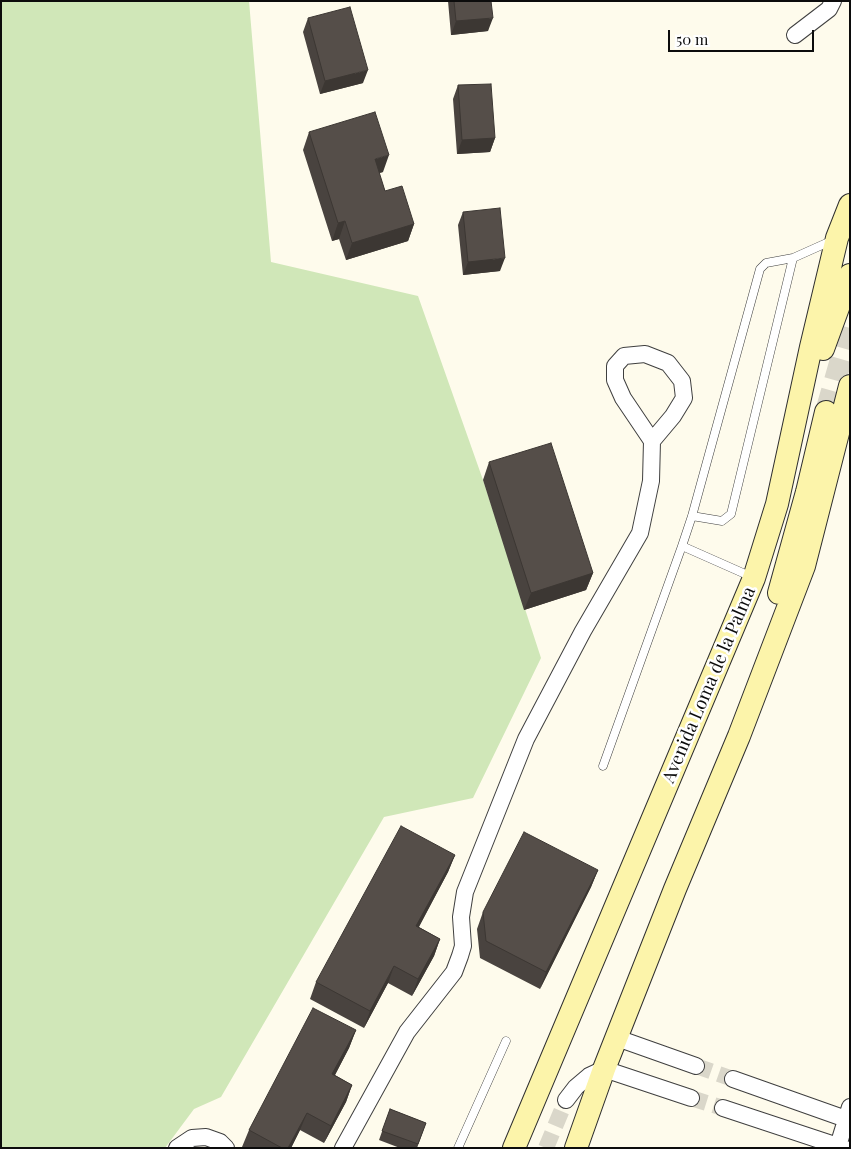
<!DOCTYPE html>
<html>
<head>
<meta charset="utf-8">
<style>
	body { margin:0 }
	#map { position:relative; width:851px; height:1149px; overflow:hidden; background:#fefbec; font-family:"Playfair Display",serif }
	canvas { display:block }
	.frame { position:absolute; inset:0; border:2px solid #0c0c0c; pointer-events:none }
	.scale { position:absolute; left:668px; top:30px; width:146px; height:22px; box-sizing:border-box; border:2px solid #0c0c0c; border-top:0; padding-left:6px; font-size:15px; line-height:18px; white-space:nowrap; color:#0c0c0c; -webkit-text-stroke:4px #fff; paint-order:stroke }
</style>
</head>
<body>
<div id="map">
<canvas width="851" height="1149"></canvas>
<div class="frame"></div>
<div class="scale">50 m</div>
</div>
<script>
const context = document.querySelector('canvas').getContext('2d');
context.lineJoin = 'round';
function fill(path, color) { context.fillStyle = color; context.fill(path, 'evenodd'); }
const shape = rows => new Path2D(rows.map(r => 'M' + r).join(''));
function strokePath(path, color, width, dash) { context.strokeStyle = color; context.lineWidth = width; context.lineCap = dash ? 'butt' : 'round'; context.setLineDash(dash || []); context.stroke(path); }
function label(font, color, halo, rows, align = 'center') {
  context.font = font + ' "Playfair Display",serif'; context.lineWidth = 5; context.setLineDash([]); context.textBaseline = 'middle'; context.strokeStyle = halo; context.fillStyle = color; for (const [text, x, y, turn = 0] of rows) {
    context.save(); context.translate(x, y); context.rotate((+turn || 0) * Math.PI / 180); context.textAlign = isNaN(turn) ? turn : align; if (halo) context.strokeText(text, 0, 0); context.fillText(text, 0, 0); context.restore();
  }
}
fill(shape([
	[1,1,249,1,271,262,418,296,483,480,541,658,473,798,384,817,221,1097,194,1109,165,1148,1,1148]
]), '#d0e7b8');
strokePath(shape([
	[696,1066,733,1079],
	[691,1098,723,1108],
	[546,1148,566,1100]
]), '#dad7ca', 16, [16, 8]);
strokePath(shape([
	[826,412,850,328]
]), '#dad7ca', 22, [22, 11]);
const lane = shape([
	[692,516,722,521,731,514,793,258],
	[682,546,692,516,760,269,766,263,793,258,831,241],
	[603,766,682,546,752,577],
	[458,1148,506,1041]
]);
const street = shape([
	[795,35,829,9,833,1],
	[617,1038,696,1066],
	[733,1079,846,1119],
	[566,1100,576,1087,589,1076,604,1069,691,1098],
	[723,1108,844,1148],
	[838,1146,850,1107],
	[177,1148,192,1138,206,1137,220,1142,226,1148],
	[343,1148,407,1032,454,972,460,956,463,946,461,917,465,892,526,739,583,631,640,533,651,481,652,441,623,398,615,380,615,366,624,356,645,354,668,363,682,381,684,398,673,416,652,441]
]);
const secondary = shape([
	[823,349,850,275],
	[779,593,807,492,826,412],
	[514,1148,754,578,777,504,811,347,837,238,850,205],
	[576,1148,604,1069,675,889,739,736,804,566,850,386]
]);
strokePath(lane, '#3f3f3f', 9);
strokePath(street, '#3f3f3f', 18);
strokePath(secondary, '#2e2e2e', 24);
strokePath(lane, '#fff', 8);
strokePath(street, '#fff', 16);
strokePath(secondary, '#fcf4aa', 22);
fill(shape([
	[448,1,491,1,488,31,451,35],
	[308,18,363,83,320,94,303,32],
	[458,85,495,138,490,152,457,154,453,99],
	[309,132,383,172,379,173,385,191,414,224,408,241,346,260,339,239,332,241,303,150],
	[463,212,500,271,463,275,458,225],
	[489,462,593,573,586,590,524,610,483,480],
	[455,855,448,872,419,927,440,939,434,956,412,996,388,983,364,1028,310,999,316,982],
	[598,870,591,887,540,989,480,958,477,929,483,912],
	[356,1030,349,1048,335,1075,352,1085,346,1102,324,1143,300,1130,291,1148,242,1147,249,1130],
	[390,1109,426,1123,417,1148,400,1148,379,1140]
]), '#49433f');
fill(shape([
	[493,18,488,31,451,35,456,21],
	[368,70,363,83,320,94,325,81],
	[495,138,490,152,457,154,462,140],
	[389,155,383,172,368,176,375,159],
	[345,221,339,239,332,241,338,223],
	[414,224,408,241,346,260,352,243],
	[505,258,500,271,463,275,468,262],
	[593,573,586,590,524,610,531,593],
	[455,855,448,872,410,943,416,926],
	[598,870,591,887,540,989,546,972],
	[440,939,434,956,412,996,418,979],
	[394,966,388,983,364,1028,370,1011],
	[356,1030,349,1048,326,1092,332,1074],
	[352,1085,346,1102,324,1143,331,1126],
	[307,1113,300,1130,291,1148,288,1148]
]), '#3c3733');
const building = shape([
	[454,1,491,1,493,18,456,21,454,1],
	[350,7,368,70,325,81,308,18,350,7],
	[491,84,495,138,462,140,458,85,491,84],
	[375,112,389,155,375,159,385,191,402,186,414,224,352,243,345,221,338,223,309,132,375,112],
	[500,208,505,258,468,262,463,212,500,208],
	[551,443,593,573,531,593,489,462,551,443],
	[401,826,455,855,416,926,440,939,418,979,394,966,370,1011,316,982,401,826],
	[524,832,598,870,546,972,486,941,483,912,524,832],
	[313,1008,356,1030,332,1074,352,1085,331,1126,307,1113,288,1148,282,1148,249,1130,313,1008],
	[390,1109,426,1123,418,1144,382,1131,390,1109]
]);
fill(building, '#554e49');
strokePath(building, '#3c3733', 1);
label('18px', '#0c0c0c', '#fff', [
	["Avenida Loma de la Palma",709,685,-67]
]);
</script>
</body>
</html>
